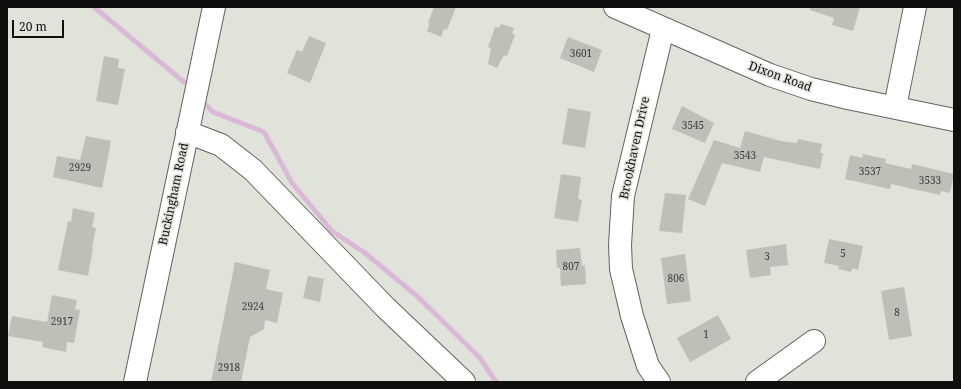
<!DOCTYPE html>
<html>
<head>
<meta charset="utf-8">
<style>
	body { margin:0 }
	#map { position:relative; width:961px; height:389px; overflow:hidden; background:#dfe3da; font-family:"Noto Serif",serif }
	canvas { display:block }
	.frame { position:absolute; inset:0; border:8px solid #0f100d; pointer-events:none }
	.scale { position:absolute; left:12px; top:20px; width:52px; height:18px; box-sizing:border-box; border:2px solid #0f100d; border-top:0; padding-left:5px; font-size:12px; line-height:14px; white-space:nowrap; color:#0f100d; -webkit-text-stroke:3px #dfe3da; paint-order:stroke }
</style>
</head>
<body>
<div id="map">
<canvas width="961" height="389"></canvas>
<div class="frame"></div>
<div class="scale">20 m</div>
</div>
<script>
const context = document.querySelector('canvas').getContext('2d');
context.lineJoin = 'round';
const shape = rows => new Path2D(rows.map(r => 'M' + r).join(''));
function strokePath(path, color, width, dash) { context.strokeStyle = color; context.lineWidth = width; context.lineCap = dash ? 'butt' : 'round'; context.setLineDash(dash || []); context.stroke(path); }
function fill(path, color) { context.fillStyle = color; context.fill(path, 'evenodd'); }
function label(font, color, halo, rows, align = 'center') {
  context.font = font + ' "Noto Serif",serif'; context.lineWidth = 3; context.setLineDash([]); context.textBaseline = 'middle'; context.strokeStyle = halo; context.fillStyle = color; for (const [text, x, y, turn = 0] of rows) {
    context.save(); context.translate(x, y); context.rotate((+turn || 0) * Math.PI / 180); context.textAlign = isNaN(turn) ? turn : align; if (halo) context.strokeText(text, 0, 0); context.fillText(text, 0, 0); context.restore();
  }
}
strokePath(shape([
	[94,7,184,82],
	[206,105,213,112,264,132,292,183,332,231,365,253,417,296,480,358,496,382]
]), '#dcb8d8', 5);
fill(shape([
	[434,7,456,7,447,30,444,29,441,37,427,31,430,23,428,23],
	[810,7,860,7,853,31,832,25,834,18,810,10],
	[501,24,514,28,512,33,515,35,507,56,504,55,497,68,488,64,491,48,488,47,495,27,499,28],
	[309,36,326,43,310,83,287,73,297,50,302,52],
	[568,37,602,50,594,72,560,58],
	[104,56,119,59,118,68,125,69,118,105,96,101],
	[682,106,714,123,705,143,672,129],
	[568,108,591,112,585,148,562,144],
	[745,131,781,141,797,143,798,139,822,144,820,153,823,153,820,169,764,157,760,172,722,163,705,206,688,199,714,140,740,148],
	[86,136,111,141,102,188,53,177,57,156,80,160],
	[863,154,886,159,885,163,911,169,912,164,954,174,950,193,941,191,940,195,891,184,890,189,845,179,850,155,862,158],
	[561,174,581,177,578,199,582,200,578,222,554,218],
	[665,193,686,195,682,233,659,231],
	[73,208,95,213,92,227,96,228,92,248,93,248,88,276,58,270,68,221,71,222],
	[829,239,863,246,858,270,852,268,851,272,838,269,839,266,824,263],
	[786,244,788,265,770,267,771,275,750,278,746,250],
	[580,248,582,266,585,265,586,284,561,286,560,268,557,268,556,250],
	[685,254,691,301,667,304,661,258],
	[235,262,270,270,266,289,283,293,277,323,265,320,264,329,250,337,241,382,211,382],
	[308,276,324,279,320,302,303,298],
	[904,287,912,336,889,340,881,291],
	[52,295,77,300,75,309,80,310,74,343,67,342,66,352,42,347,43,342,8,336,12,316,47,322],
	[718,315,731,339,690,362,677,338]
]), '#bcc0b7');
const minor = shape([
	[615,7,770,75,811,89,848,98,954,120],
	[895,107,915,7],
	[187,132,221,145,253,170,385,307,464,382],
	[135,382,214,7],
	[659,382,648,366,632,316,621,269,620,245,623,196,663,29],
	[757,382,814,341]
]);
strokePath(minor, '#61645d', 24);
strokePath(minor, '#fff', 22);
label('10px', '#3a3c38', null, [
	["3601",581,54],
	["3545",693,126],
	["3543",745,156],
	["2929",80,168],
	["3537",870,172],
	["3533",930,181],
	["5",843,254],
	["3",767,257],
	["807",571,267],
	["806",676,279],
	["2924",253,307],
	["8",897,313],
	["2917",62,322],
	["1",706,335],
	["2918",229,368]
]);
label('12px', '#0f100d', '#dfe3da', [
	["Dixon Road",780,77,20],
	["Brookhaven Drive",635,148,-78],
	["Buckingham Road",174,194,-78]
]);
</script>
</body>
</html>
